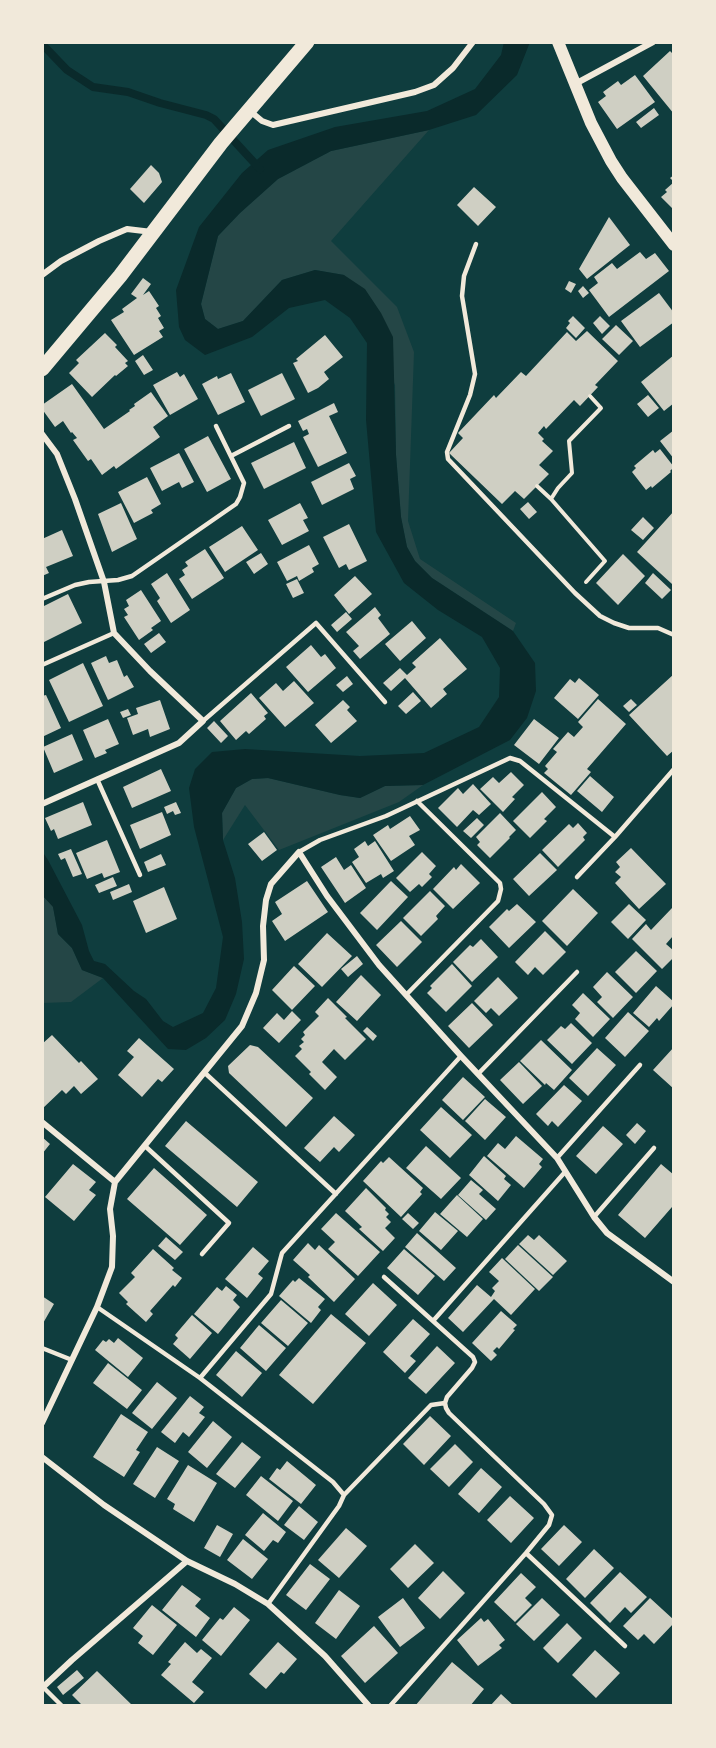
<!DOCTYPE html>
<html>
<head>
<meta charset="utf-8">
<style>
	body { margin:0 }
	#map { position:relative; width:716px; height:1748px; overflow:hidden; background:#0f3d3e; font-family:Lato,sans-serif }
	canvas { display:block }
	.frame { position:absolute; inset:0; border:44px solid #f1e9da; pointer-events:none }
</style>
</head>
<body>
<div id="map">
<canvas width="716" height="1748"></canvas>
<div class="frame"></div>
</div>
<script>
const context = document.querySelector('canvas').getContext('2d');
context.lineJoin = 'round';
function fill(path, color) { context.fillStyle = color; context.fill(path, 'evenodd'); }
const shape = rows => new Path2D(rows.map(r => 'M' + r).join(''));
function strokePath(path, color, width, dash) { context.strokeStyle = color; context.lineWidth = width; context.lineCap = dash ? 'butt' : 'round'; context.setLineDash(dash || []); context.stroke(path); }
fill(shape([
	[429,130,331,241,397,307,414,352,408,521,420,559,516,623,513,631,432,578,415,561,407,547,401,517,396,455,395,385,344,275,315,270,282,280,243,321,218,329,205,319,201,304,218,236,240,213,278,179,331,151],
	[268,778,340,795,360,798,385,786,423,785,399,802,279,850,245,805,223,840,222,813,236,788,252,779],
	[42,895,53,906,58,934,72,948,82,970,103,978,71,1002,42,1003]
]), '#244646');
fill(shape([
	[504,42,530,42,517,75,476,115,429,130,331,151,278,179,240,213,218,236,201,304,205,319,218,329,243,321,282,280,315,270,344,275,365,289,381,313,393,337,396,455,401,517,407,547,415,561,432,578,513,631,535,663,536,691,527,718,510,740,423,785,385,786,360,798,340,795,268,778,252,779,236,788,222,813,223,840,235,878,242,922,244,959,236,994,225,1020,206,1038,186,1050,168,1049,103,978,82,970,72,948,58,934,53,907,42,895,42,851,48,860,82,925,89,951,94,961,105,964,134,991,146,999,163,1021,173,1027,203,1013,216,988,223,937,194,827,189,788,195,769,212,752,245,749,360,756,424,753,479,727,499,697,500,668,482,637,438,610,404,583,376,532,366,420,367,343,350,318,325,300,289,308,252,337,205,355,185,340,179,327,176,290,199,227,242,173,268,150,335,127,427,111,475,89,501,55]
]), '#0a2a2b');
strokePath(shape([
	[42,44,67,70,93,87,128,92,160,103,206,115,214,119,260,169]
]), '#0a2a2b', 8);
fill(shape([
	[670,51,672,53,674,51,674,114,643,76],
	[635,75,655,102,617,129,598,102,606,96,603,92,618,81,621,85],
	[654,108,659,115,641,128,636,122],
	[151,165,159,173,162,182,144,203,130,189],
	[674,175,674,210,661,197,667,192,665,190,674,182,670,178],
	[474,187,496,207,478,226,457,205],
	[609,217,630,245,587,279,579,269],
	[640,252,646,259,655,253,669,271,609,317,589,290,598,283,594,277,612,263,617,269],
	[143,278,151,284,143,295,149,291,159,306,156,308,161,316,158,318,164,328,159,331,163,337,134,355,111,320,124,312,122,309,137,298,131,294],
	[569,281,576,284,571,293,565,289],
	[583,286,589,293,583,298,578,291],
	[659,293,674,313,674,322,640,347,621,321],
	[573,316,585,328,576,338,566,328,570,323,568,321],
	[600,316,610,326,602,334,593,323],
	[616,325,633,341,619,355,602,339],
	[587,331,618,361,595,385,598,387,580,406,574,400,546,429,544,426,538,433,544,439,542,441,553,451,539,465,549,474,524,499,515,491,502,504,449,453,463,438,458,433,494,395,496,398,521,372,526,376,567,332,576,341],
	[105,333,117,345,115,347,128,361,125,363,128,366,116,376,115,375,92,397,69,373,79,363,76,360],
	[325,335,343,357,324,372,329,379,318,388,308,393,293,363,298,361,296,359],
	[143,355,153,370,144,375,135,361],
	[674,355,674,403,664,411,641,382],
	[177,372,180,377,184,374,198,399,170,415,153,385],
	[231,373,245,402,218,415,202,384,217,376,218,379],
	[282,373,295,399,261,416,248,390],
	[72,384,104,429,130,411,129,410,135,406,134,404,151,392,168,416,153,427,160,437,116,469,114,466,102,475,91,459,88,461,73,440,77,438,72,432,71,433,63,421,55,427,42,409,42,405],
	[648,395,659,408,648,417,637,404],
	[334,403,338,412,329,416,347,453,318,467,303,437,309,434,307,429,303,431,298,421],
	[674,430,674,459,660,441],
	[208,436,231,479,207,492,184,449],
	[294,442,306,468,264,489,251,463],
	[660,449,674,467,670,471,671,472,652,488,651,486,646,490,632,472,636,468,634,466,653,450,655,453],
	[179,453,194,482,182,488,179,482,162,491,150,468],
	[349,463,356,476,350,479,354,489,322,505,311,482],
	[147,477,161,504,151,510,153,513,134,523,118,492],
	[528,502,537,512,529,519,520,509],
	[121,503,137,539,112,552,98,514],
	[300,503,308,518,303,520,309,531,282,545,268,520],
	[674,511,674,582,672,584,637,552],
	[643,517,654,528,643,540,631,530],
	[349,524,367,561,349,570,346,564,339,568,323,537],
	[242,526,258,550,225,572,209,547],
	[62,530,73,556,46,567,49,573,42,576,42,539],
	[309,545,319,564,312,568,314,572,299,581,297,576,287,581,277,562],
	[205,549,224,578,192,599,179,579,185,575,182,570,188,566,185,562],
	[261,553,268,564,254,574,246,562],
	[623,554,645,576,618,605,596,583],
	[167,573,190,610,171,623,157,601,160,598,151,584],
	[653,573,671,590,662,599,645,583],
	[355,576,372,594,349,614,334,595],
	[297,579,304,593,293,598,286,584],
	[141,590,161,621,151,628,153,630,139,640,124,617,128,615,124,609,129,606,126,600],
	[68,594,82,623,42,643,42,607],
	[375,607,381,615,378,618,390,634,360,659,353,651,359,646,346,632],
	[346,612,352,619,337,632,331,625],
	[412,621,426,638,400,661,385,644],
	[159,633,166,642,151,653,144,644],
	[440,638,467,669,443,689,447,694,431,708,405,678,391,691,383,683,400,668,407,675,416,667,412,663],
	[311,645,321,657,325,654,336,668,308,692,286,667],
	[106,656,109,663,117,660,124,677,127,675,134,687,108,700,91,663],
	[83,663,103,706,69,722,49,680],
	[674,674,674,750,667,756,629,715],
	[347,676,353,684,343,692,336,685],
	[579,678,599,695,578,719,554,698,570,679,575,683],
	[294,681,314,703,285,727,259,698,276,683,283,691],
	[413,692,421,701,406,714,398,706],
	[251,693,268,713,264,716,266,719,249,734,246,731,236,740,220,721],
	[46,695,61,728,42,737,42,696],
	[598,699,626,724,587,769,591,772,571,795,544,773,548,769,545,766,557,752,553,749,568,732,574,737,583,727,578,722],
	[631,699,637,705,629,712,623,706],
	[160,700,170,729,150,737,148,729,133,735,127,718,138,714,136,708],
	[343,700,350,707,347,710,357,721,331,743,315,725],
	[128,709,131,715,123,718,120,712],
	[108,719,119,744,105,750,107,753,95,758,83,730],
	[534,719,559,738,539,764,514,745],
	[214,721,228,736,221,743,207,728],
	[72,734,83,760,54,773,43,747],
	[161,769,171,791,132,808,123,787],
	[511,772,524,785,512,797,515,799,503,812,480,789,493,777,499,783],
	[590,776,614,797,602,812,577,791],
	[473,784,491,804,479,815,473,810,457,827,438,808,458,788,463,794],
	[542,792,556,807,544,819,547,821,530,838,513,821],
	[83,802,92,825,58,839,54,829,51,831,45,818],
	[176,802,181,813,175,815,173,811,167,814,164,807],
	[162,812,171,835,140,849,130,825],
	[500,813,516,830,509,837,510,838,490,858,477,845,480,842,476,837],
	[410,816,420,830,409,836,415,845,391,861,373,835,388,825,390,829],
	[477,818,484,825,471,838,463,831],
	[578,823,587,833,583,837,585,840,558,867,542,850,569,824,573,828],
	[264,832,277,850,262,861,248,844],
	[107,840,120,872,104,878,102,873,87,879,76,853],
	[365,841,368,846,375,841,394,871,383,878,381,874,366,883,352,862,359,857,354,849],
	[631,848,666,884,639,909,615,883,621,877,615,872,620,867,616,862],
	[71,849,82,874,73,877,65,858,61,860,58,854],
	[422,852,436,866,429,874,432,877,422,887,419,884,410,892,396,878],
	[540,853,557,870,529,896,513,879],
	[161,854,166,865,148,872,144,862],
	[336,857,344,870,351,865,366,888,345,903,321,867],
	[461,864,480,883,453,909,433,889,454,867,456,870],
	[113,877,117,886,99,893,95,885],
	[307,881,328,912,285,941,272,921,282,914,275,902],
	[391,881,408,897,377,930,360,913],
	[129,884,132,892,113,900,110,892],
	[164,887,177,919,146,933,133,901],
	[573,889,598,913,567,946,542,921],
	[430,891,445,906,436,916,438,919,421,936,403,918],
	[517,904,536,922,509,948,489,927,507,909,509,911],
	[629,904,646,920,628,939,611,922],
	[672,908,674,911,674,938,673,936,666,944,674,951,674,957,662,969,632,939,646,924,651,930],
	[401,921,422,942,397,967,376,945],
	[545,931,566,952,543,975,535,967,528,975,515,962],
	[327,933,352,956,322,987,298,964],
	[481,939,498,957,472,982,453,962,470,945,473,947],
	[636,951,657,971,636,993,615,972],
	[357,956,363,964,348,977,341,969],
	[452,964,472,986,446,1012,427,993,432,988,430,986],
	[294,966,315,986,292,1010,272,990],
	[607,972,633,997,613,1018,597,1002,602,997,593,987],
	[361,975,381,995,357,1021,336,1002],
	[498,977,518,998,499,1016,491,1008,486,1013,474,1001],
	[656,986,674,1002,674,1004,659,1021,657,1018,649,1027,633,1013],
	[583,993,610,1019,593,1037,575,1019,580,1013,572,1005],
	[328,998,347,1017,345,1018,366,1039,345,1060,334,1049,322,1062,337,1077,325,1090,309,1074,311,1072,295,1056,302,1049,299,1046,304,1042,301,1039,305,1035,303,1032,319,1016,315,1012],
	[472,1003,493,1025,469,1048,448,1026],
	[292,1011,301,1020,279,1043,263,1028,277,1013,284,1020],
	[628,1012,649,1031,625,1057,605,1038],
	[571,1023,592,1043,572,1064,547,1040,561,1026,565,1029],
	[367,1027,377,1036,373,1041,363,1031],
	[52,1035,79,1063,81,1061,98,1079,81,1094,74,1086,66,1094,62,1090,42,1109,42,1044],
	[139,1038,174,1069,162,1082,158,1079,142,1097,118,1075,134,1057,127,1051],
	[541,1040,572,1070,554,1090,546,1083,545,1085,520,1061],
	[250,1045,258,1047,313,1098,286,1127,229,1073,228,1066],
	[674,1047,674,1089,653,1070],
	[597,1048,616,1065,588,1096,569,1078],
	[519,1062,542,1086,523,1104,500,1080],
	[463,1077,485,1097,463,1120,442,1100],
	[564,1085,582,1101,558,1127,552,1121,548,1126,536,1114],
	[485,1099,506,1117,485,1140,465,1121],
	[441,1107,472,1135,450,1158,420,1130],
	[334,1116,355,1135,339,1152,334,1147,320,1162,304,1148],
	[186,1121,258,1182,237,1207,165,1146],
	[637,1123,646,1131,635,1144,626,1135],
	[603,1126,623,1144,596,1174,576,1156],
	[516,1136,543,1159,539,1164,542,1167,524,1188,487,1156,498,1143,505,1149],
	[42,1137,50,1144,42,1154],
	[426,1146,461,1178,441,1199,406,1168],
	[484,1156,506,1176,504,1179,511,1185,498,1201,469,1175],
	[389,1157,423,1188,420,1192,422,1194,401,1217,363,1181,381,1161,383,1163],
	[73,1164,96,1182,89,1190,96,1195,74,1221,45,1197],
	[661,1164,674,1175,674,1209,672,1207,645,1238,618,1215],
	[154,1168,207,1215,180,1245,127,1199],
	[471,1180,483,1190,479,1194,496,1209,486,1220,458,1195],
	[366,1188,386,1208,385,1210,389,1214,386,1217,391,1222,385,1228,395,1238,383,1251,359,1229,362,1227,345,1211],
	[457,1195,483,1219,467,1237,440,1214],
	[435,1212,458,1231,441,1250,419,1231],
	[336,1213,380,1252,358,1276,328,1249,335,1242,321,1229],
	[408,1213,419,1223,413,1229,402,1219],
	[417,1233,456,1268,444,1281,405,1247],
	[528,1235,534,1240,539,1235,567,1261,553,1275,519,1244],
	[166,1237,183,1252,175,1260,158,1246],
	[308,1243,315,1250,319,1245,355,1279,334,1302,308,1277,310,1275,293,1260],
	[518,1245,553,1277,539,1291,505,1259],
	[253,1247,269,1261,258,1274,263,1278,247,1298,225,1279],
	[153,1249,174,1268,172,1270,182,1278,175,1287,173,1285,150,1311,153,1314,146,1322,126,1304,128,1302,119,1293,135,1277,131,1273],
	[404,1249,435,1276,418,1295,387,1268],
	[502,1258,535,1289,511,1315,494,1299,463,1332,448,1318,477,1285,491,1297,495,1291,492,1288,499,1281,489,1272],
	[299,1278,325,1299,318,1307,321,1310,311,1323,279,1296,293,1280,295,1282],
	[373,1283,397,1305,369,1336,345,1314],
	[226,1286,237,1295,233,1300,240,1307,218,1334,194,1314,217,1287,222,1291],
	[42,1296,54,1304,42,1325],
	[281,1300,308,1323,288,1346,261,1323],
	[501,1311,517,1325,513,1329,515,1330,499,1349,497,1347,493,1351,497,1355,491,1361,472,1343],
	[331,1314,366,1343,313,1404,279,1375],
	[192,1315,212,1333,190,1359,173,1344,178,1338,175,1335],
	[413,1319,430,1334,410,1356,416,1361,405,1373,383,1352],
	[259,1325,286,1348,266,1371,240,1348],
	[118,1338,143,1358,128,1377,95,1350,103,1340,106,1342,109,1339,114,1343],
	[437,1346,455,1363,426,1394,408,1378],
	[236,1351,262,1373,242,1397,216,1375],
	[108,1363,142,1390,127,1409,93,1383],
	[157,1382,177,1398,152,1429,132,1413],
	[190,1396,204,1407,199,1413,205,1417,189,1437,183,1432,175,1443,161,1432],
	[121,1414,148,1432,136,1450,140,1452,124,1477,93,1457],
	[430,1416,451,1436,424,1465,403,1444],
	[213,1421,232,1437,207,1468,188,1452],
	[242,1442,261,1457,235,1488,216,1474],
	[455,1444,473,1462,449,1487,430,1469],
	[157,1447,179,1461,155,1498,133,1484],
	[287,1461,316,1485,301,1504,269,1479,277,1468,280,1470],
	[188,1465,217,1483,194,1522,173,1509,175,1504,167,1499],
	[481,1468,502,1487,479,1513,458,1494],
	[261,1476,293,1501,278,1521,246,1495],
	[510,1496,534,1518,511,1543,487,1520],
	[299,1506,318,1522,304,1540,284,1525],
	[263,1513,286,1532,278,1543,273,1540,264,1551,245,1535],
	[217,1525,233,1534,220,1557,204,1548],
	[564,1525,582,1542,559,1566,541,1549],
	[346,1528,367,1546,339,1578,318,1560],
	[243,1539,268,1559,252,1579,227,1560],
	[415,1544,434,1563,408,1588,390,1569],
	[594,1549,614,1568,585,1598,566,1579],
	[310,1564,330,1579,306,1610,286,1595],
	[443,1571,465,1593,440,1619,418,1598],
	[620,1572,647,1597,631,1613,625,1607,610,1623,590,1603],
	[521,1573,536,1587,525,1598,532,1605,515,1622,494,1602],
	[182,1585,201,1599,195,1606,210,1618,196,1637,162,1610],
	[339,1590,360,1606,336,1639,315,1623],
	[403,1598,425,1628,400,1647,378,1617],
	[542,1598,560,1615,534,1641,516,1624],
	[650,1598,674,1620,674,1623,654,1644,644,1634,638,1640,623,1626],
	[152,1605,177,1625,153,1655,138,1643,143,1636,133,1628],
	[234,1607,250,1620,221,1656,202,1640,220,1618,223,1620],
	[481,1618,484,1622,488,1619,505,1640,499,1645,502,1648,478,1666,457,1640],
	[567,1623,582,1638,558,1663,543,1648],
	[374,1626,398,1653,365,1683,341,1656],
	[185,1642,197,1653,201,1649,212,1658,192,1682,204,1692,194,1703,161,1675,171,1664,168,1662],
	[278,1642,297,1659,284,1674,281,1672,266,1689,249,1674],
	[595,1650,620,1673,596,1698,572,1675],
	[452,1662,484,1689,470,1706,415,1706],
	[77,1670,84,1678,63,1695,57,1687],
	[97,1671,133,1706,83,1706,72,1695],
	[501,1694,514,1706,490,1706]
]), '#cfcfc3');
strokePath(shape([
	[537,486,551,499,605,561,586,582],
	[551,499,558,488,572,473,569,441,601,408,590,396]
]), '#f1e9da', 4);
strokePath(shape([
	[476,244,464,276,462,296,475,374,470,395,447,452,448,459,575,593,600,616,614,623,629,628,658,628,674,635],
	[231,456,289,426],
	[42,599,75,585,89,582,118,580,132,576,236,504,240,497,244,483,216,426],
	[42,665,114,633],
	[203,721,316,623,385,702],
	[97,779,140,875],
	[299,852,320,840,386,816,510,758,520,761,615,837,674,769],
	[577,877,615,837],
	[406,995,498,901,501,889,500,883,417,801],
	[205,1073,336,1194],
	[478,1074,577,972],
	[145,1146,229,1223,202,1254],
	[557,1158,640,1065],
	[594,1217,654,1148],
	[384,1277,473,1357,475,1362,472,1368,447,1397,445,1403,446,1408,449,1413,544,1504,552,1515,549,1525,526,1553,390,1706],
	[97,1307,200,1378,333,1482,344,1495,339,1506,268,1604],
	[433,1321,565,1172],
	[42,1348,72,1360],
	[200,1378,271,1294,282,1253,461,1056],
	[344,1495,431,1405,445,1403],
	[526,1553,625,1646],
	[43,1687,62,1706]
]), '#f1e9da', 4.5);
strokePath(shape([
	[575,84,653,42],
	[250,111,262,121,273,125,415,92,434,85,453,68,473,42],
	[42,275,61,261,99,241,127,229,152,232],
	[42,434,57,454,75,499,104,582,114,633,150,671,203,721,179,743,42,804],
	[42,1122,115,1182],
	[42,1423,97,1307,112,1267,113,1236,110,1209,115,1182,242,1026,256,993,264,960,263,926,266,900,271,884,299,852,327,896,379,965,461,1056,557,1158,594,1217,607,1233,674,1282],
	[42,1457,104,1505,187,1561,235,1584,268,1604,325,1656,369,1706],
	[42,1688,72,1660,187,1561]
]), '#f1e9da', 6);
strokePath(shape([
	[558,42,591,123,611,161,622,178,674,245]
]), '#f1e9da', 12);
strokePath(shape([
	[42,369,120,276,221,143,307,42]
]), '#f1e9da', 15);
</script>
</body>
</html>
